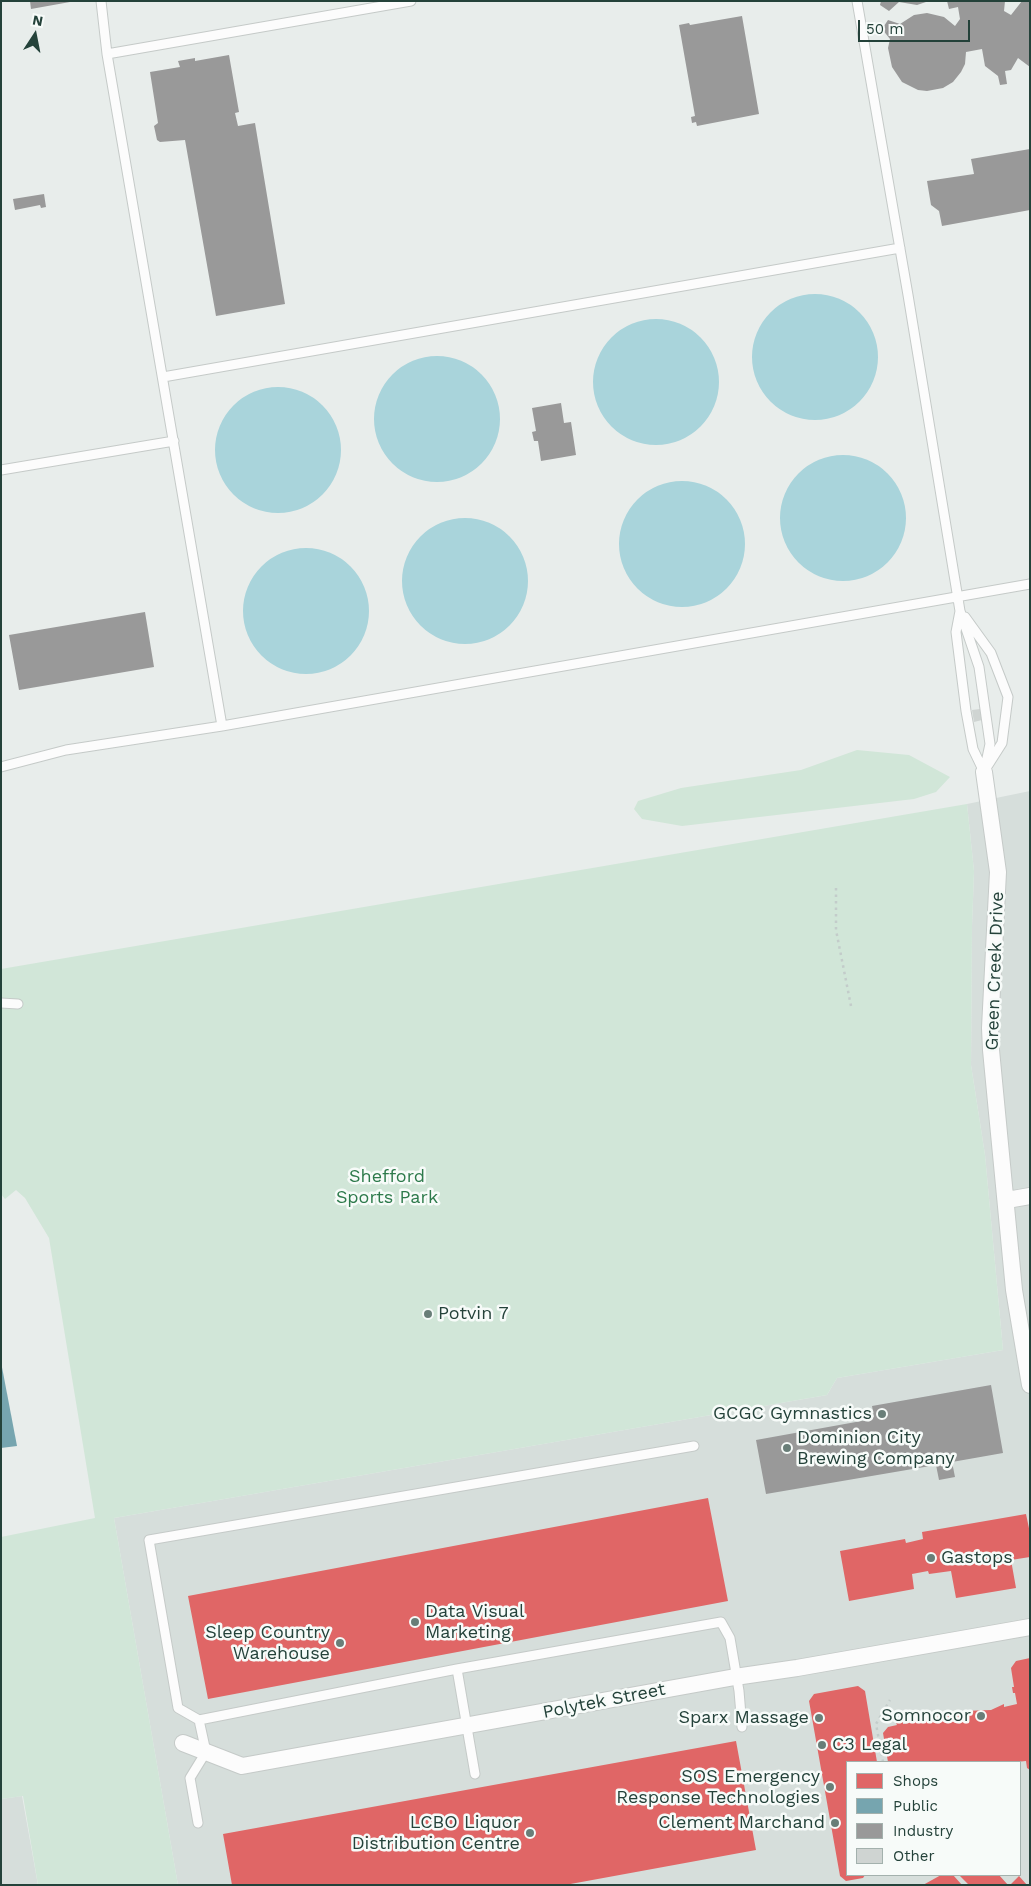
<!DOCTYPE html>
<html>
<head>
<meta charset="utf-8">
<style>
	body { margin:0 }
	#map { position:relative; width:1031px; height:1886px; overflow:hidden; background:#e8edeb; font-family:"Work Sans",sans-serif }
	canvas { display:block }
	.frame { position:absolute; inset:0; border:2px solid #24423a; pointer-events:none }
	.legend { position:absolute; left:846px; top:1761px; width:175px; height:115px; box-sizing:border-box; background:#f7fbf9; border:1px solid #a3b1ad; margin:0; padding:6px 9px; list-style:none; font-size:15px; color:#24423a }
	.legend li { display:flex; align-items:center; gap:10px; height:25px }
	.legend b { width:25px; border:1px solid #a3b1ad }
	.north { position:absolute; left:10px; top:10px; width:50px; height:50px; -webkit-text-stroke:4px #f7fbf9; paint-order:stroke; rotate:11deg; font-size:14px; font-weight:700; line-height:20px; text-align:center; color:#24423a }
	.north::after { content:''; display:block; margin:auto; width:18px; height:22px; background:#24423a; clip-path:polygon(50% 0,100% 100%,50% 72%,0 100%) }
	.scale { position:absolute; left:858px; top:20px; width:112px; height:22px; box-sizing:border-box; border:2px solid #24423a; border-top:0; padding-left:6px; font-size:15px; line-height:18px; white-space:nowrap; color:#24423a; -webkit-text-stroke:4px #f7fbf9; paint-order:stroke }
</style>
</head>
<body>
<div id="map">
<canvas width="1031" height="1886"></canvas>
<div class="frame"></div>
<ul class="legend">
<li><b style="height:14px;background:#e06666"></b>Shops</li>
<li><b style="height:14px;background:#76a5af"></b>Public</li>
<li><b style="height:14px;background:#999"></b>Industry</li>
<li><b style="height:14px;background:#cfd4d2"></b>Other</li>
</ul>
<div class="north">N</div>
<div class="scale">50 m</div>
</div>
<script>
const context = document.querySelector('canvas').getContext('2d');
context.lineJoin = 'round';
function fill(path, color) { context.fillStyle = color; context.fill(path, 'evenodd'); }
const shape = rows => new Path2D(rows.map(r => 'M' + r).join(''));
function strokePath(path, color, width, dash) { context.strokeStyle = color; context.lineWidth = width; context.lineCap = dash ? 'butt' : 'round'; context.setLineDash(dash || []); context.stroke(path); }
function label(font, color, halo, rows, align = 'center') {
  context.font = font + ' "Work Sans",sans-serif'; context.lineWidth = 5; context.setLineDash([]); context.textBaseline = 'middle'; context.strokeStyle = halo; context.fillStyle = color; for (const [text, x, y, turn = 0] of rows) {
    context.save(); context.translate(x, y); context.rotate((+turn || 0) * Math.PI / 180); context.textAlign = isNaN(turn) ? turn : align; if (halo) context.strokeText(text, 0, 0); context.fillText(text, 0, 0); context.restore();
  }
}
fill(shape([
	[1030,791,1030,1885,178,1885,114,1518,827,1395,837,1378,1003,1350,985,1155,971,1065,972,926,974,871,967,804],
	[847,1762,1020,1762,1020,1875,847,1875],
	[22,1796,38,1885,1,1885,1,1799]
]), '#d6dedb');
fill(shape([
	[857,750,909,755,950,777,936,792,914,799,682,826,642,819,634,809,638,801,681,788,801,770],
	[967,804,974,871,972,926,971,1065,985,1155,1003,1350,837,1378,827,1395,114,1518,178,1885,38,1885,23,1796,1,1799,1,1537,95,1518,49,1238,25,1198,16,1190,5,1199,1,1194,1,969]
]), '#d1e6d8');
fill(shape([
	'752 357a63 63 0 1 1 126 0a63 63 0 1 1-126 0Z',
	'593 382a63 63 0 1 1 126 0a63 63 0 1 1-126 0Z',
	'374 419a63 63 0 1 1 126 0a63 63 0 1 1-126 0Z',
	'215 450a63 63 0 1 1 126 0a63 63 0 1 1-126 0Z',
	'780 518a63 63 0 1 1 126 0a63 63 0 1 1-126 0Z',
	'619 544a63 63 0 1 1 126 0a63 63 0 1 1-126 0Z',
	'402 581a63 63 0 1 1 126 0a63 63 0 1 1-126 0Z',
	'243 611a63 63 0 1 1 126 0a63 63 0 1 1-126 0Z'
]), '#a9d4db');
fill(shape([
	[708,1498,728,1601,208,1699,188,1596],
	[1026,1514,1030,1533,1030,1557,1011,1560,1016,1588,956,1598,951,1571,929,1574,928,1571,912,1574,914,1589,849,1601,840,1551,905,1539,906,1543,923,1539,922,1532],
	[1030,1658,1030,1770,1027,1768,1026,1761,1016,1762,888,1762,883,1733,888,1727,897,1725,896,1723,903,1722,903,1724,930,1719,930,1717,937,1716,938,1718,964,1713,964,1711,991,1710,1004,1704,1004,1707,1017,1704,1015,1693,1013,1693,1012,1687,1014,1687,1011,1668,1016,1661],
	[858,1686,865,1691,877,1762,847,1762,847,1875,865,1875,863,1878,846,1881,840,1876,809,1701,814,1694],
	[736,1741,756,1850,565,1885,232,1885,223,1834],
	[941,1875,953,1875,962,1885,923,1885],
	[959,1875,999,1875,1008,1885,969,1885],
	[1019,1876,1027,1885,1010,1885]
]), '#e06666');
fill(shape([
	[1,1362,17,1446,1,1448]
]), '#76a5af');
fill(shape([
	[30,1,70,1,70,2,31,9],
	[881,1,929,1,917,5,899,2,889,11,880,5],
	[947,1,1005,1,1004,11,1011,15,1022,1,1030,1,1030,67,1018,58,1011,70,1005,71,1007,84,1000,85,998,76,985,66,982,49,966,52,965,64,961,72,953,82,943,88,927,91,918,90,902,82,892,67,888,48,890,39,882,29,888,20,900,24,914,15,927,13,944,17,955,26,960,19,958,7,949,9],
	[742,16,759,114,697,126,696,122,692,123,691,117,695,116,679,25,689,23,690,25],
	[229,55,239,112,235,113,238,126,255,123,285,304,216,316,185,140,160,142,157,140,154,126,158,123,150,72,180,67,178,61,195,58,195,61],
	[1030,149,1030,210,942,226,939,211,931,205,927,181,974,174,971,159],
	[44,194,46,207,41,208,40,205,15,210,13,199],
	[561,403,564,423,571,422,576,455,541,461,538,441,534,441,532,432,536,431,532,408],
	[145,612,154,667,19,690,9,635],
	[991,1385,1003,1453,952,1462,955,1477,939,1480,936,1465,766,1494,756,1440,867,1420,866,1418,874,1417,872,1406]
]), '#999');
fill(shape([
	[980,709,982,720,974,722,972,710]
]), '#cfd4d2');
const service = shape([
	[101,1,107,54,222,726],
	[857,1,908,295,960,611,979,667,990,744,984,772],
	[107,54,411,1],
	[163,377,900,248],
	[1,470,174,441],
	[960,611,956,632,966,711,973,749,984,772],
	[965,617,991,653,1008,697,1002,743,988,765],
	[1,767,66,750,222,726,1030,584],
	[1,1003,18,1004],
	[457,1669,475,1774],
	[199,1720,178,1708,149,1540,694,1446],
	[198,1823,190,1778,206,1752,199,1720,457,1669,721,1622,730,1638,739,1691,742,1727]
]);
const minor = shape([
	[984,772,998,872,990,1028,991,1050,1014,1290,1030,1385],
	[1007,1200,1030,1196],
	[183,1743,242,1766,735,1677,797,1668,1030,1627]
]);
strokePath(service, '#c5cac8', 11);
strokePath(minor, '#c5cac8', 18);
strokePath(shape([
	[836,888,836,930,851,1006],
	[883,1762,876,1724,890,1700]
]), '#c3ccca', 2.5, [2.5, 4]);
strokePath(service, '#fcfcfc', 9);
strokePath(minor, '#fcfcfc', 16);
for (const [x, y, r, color] of [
	[428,1314,5,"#697e78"],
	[882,1414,5,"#697e78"],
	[787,1448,5,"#697e78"],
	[931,1558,5,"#697e78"],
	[415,1622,5,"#697e78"],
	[340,1643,5,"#697e78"],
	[981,1716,5,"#697e78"],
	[819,1718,5,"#697e78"],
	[822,1745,5,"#697e78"],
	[830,1787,5,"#697e78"],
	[835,1823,5,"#697e78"],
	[530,1833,5,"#697e78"]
]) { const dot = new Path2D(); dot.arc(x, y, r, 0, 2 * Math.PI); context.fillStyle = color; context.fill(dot); strokePath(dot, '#f7fbf9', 2); }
label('18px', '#24423a', '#f7fbf9', [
	["Green Creek Drive",995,971,-88],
	["Polytek Street",604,1701,-11]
]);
label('18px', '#2d7a4b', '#f7fbf9', [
	["Shefford",387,1177],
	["Sports Park",387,1198]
]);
label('18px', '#24423a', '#f7fbf9', [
	["Potvin 7",438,1314,"left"],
	["GCGC Gymnastics",872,1414],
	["Dominion City",797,1438,"left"],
	["Brewing Company",797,1459,"left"],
	["Gastops",941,1558,"left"],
	["Data Visual",425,1612,"left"],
	["Marketing",425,1633,"left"],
	["Sleep Country",330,1633],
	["Warehouse",330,1654],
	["Somnocor",971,1716],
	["Sparx Massage",809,1718],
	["C3 Legal",832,1745,"left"],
	["SOS Emergency",820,1777],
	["Response Technologies",820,1798],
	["LCBO Liquor",520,1823],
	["Distribution Centre",520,1844],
	["Clement Marchand",825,1823]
], 'right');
</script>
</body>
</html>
